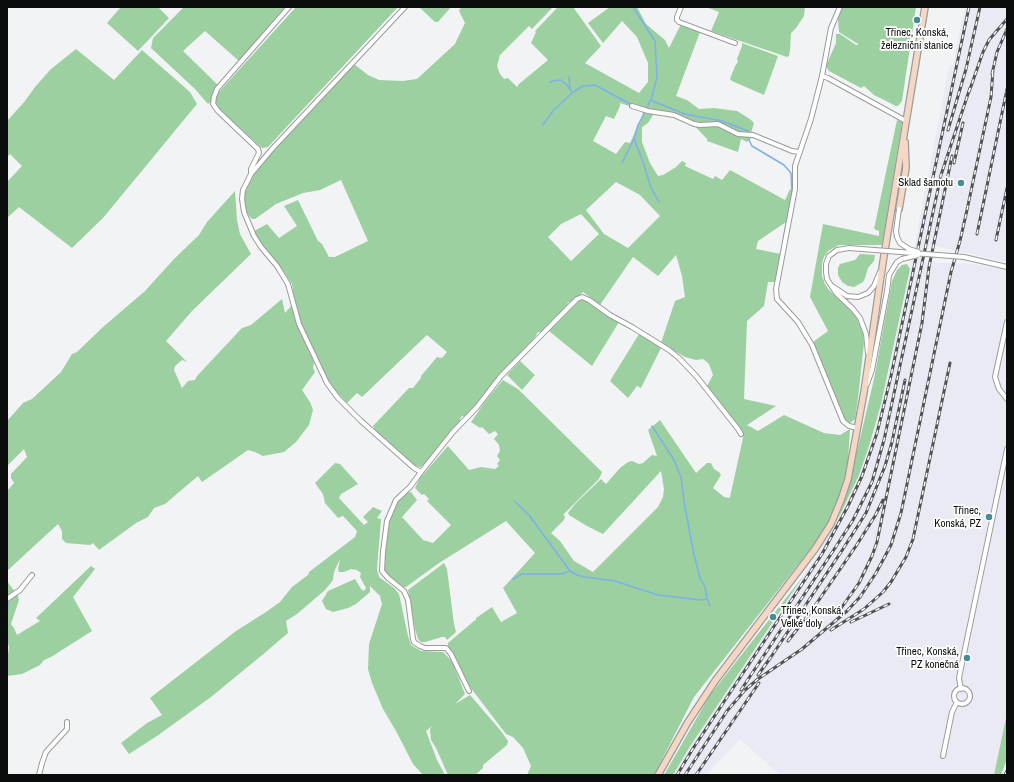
<!DOCTYPE html>
<html>
<head>
<meta charset="utf-8">
<style>
	body { margin:0 }
	#map { position:relative; width:1014px; height:782px; overflow:hidden; background:#f2f3f4; font-family:"Archivo Narrow",sans-serif }
	canvas { display:block }
	.frame { position:absolute; inset:0; border:8px solid #0b0c0c; pointer-events:none }
</style>
</head>
<body>
<div id="map">
<canvas width="1014" height="782"></canvas>
<div class="frame"></div>
</div>
<script>
const context = document.querySelector('canvas').getContext('2d');
context.lineJoin = 'round';
function fill(path, color) { context.fillStyle = color; context.fill(path, 'evenodd'); }
const shape = rows => new Path2D(rows.map(r => 'M' + r).join(''));
function strokePath(path, color, width, dash) { context.strokeStyle = color; context.lineWidth = width; context.lineCap = dash ? 'butt' : 'round'; context.setLineDash(dash || []); context.stroke(path); }
function label(font, color, halo, rows, align = 'center') {
  context.font = font + ' "Archivo Narrow",sans-serif'; context.lineWidth = 3.5; context.setLineDash([]); context.textBaseline = 'middle'; context.strokeStyle = halo; context.fillStyle = color; for (const [text, x, y, turn = 0] of rows) {
    context.save(); context.translate(x, y); context.rotate((+turn || 0) * Math.PI / 180); context.textAlign = isNaN(turn) ? turn : align; if (halo) context.strokeText(text, 0, 0); context.fillText(text, 0, 0); context.restore();
  }
}
fill(shape([
	[965,7,1007,7,1007,262,935,246,924,246,920,262,972,264,1007,270,1007,713,994,775,780,775,740,739,706,775,673,775,689,748,819,552,845,505,859,475,873,432,888,375,910,269,949,67,953,65]
]), '#e9eaf3');
fill(shape([
	[121,7,158,7,169,18,138,51,107,23],
	[184,7,288,7,239,61,205,31,183,51,218,85,213,93,212,101,208,104,195,89,151,48,153,38],
	[296,7,398,7,268,147,262,148,220,110,216,105,215,100,218,93],
	[419,7,451,7,438,22,435,22],
	[462,7,553,7,532,29,529,26,500,55,497,66,500,74,504,79,508,78,517,87,519,84,548,60,531,43,536,32,535,31,558,7,573,7,601,46,585,63,639,93,648,82,648,63,637,37,622,21,603,43,588,23,610,7,637,7,646,24,665,40,669,48,681,24,700,32,676,96,687,100,699,109,714,108,737,111,750,119,754,123,749,140,747,142,741,139,738,152,707,141,707,139,689,120,655,112,648,123,642,127,642,142,650,163,658,176,663,175,676,167,682,161,686,163,685,166,713,179,715,176,722,180,730,170,785,200,790,189,794,192,786,222,758,241,756,249,781,254,775,282,768,282,764,306,747,321,744,399,776,406,747,425,758,431,784,415,824,433,840,435,850,429,848,460,840,498,822,534,694,697,654,775,527,775,531,766,523,748,513,737,506,734,467,683,457,660,448,648,448,643,474,621,476,620,476,618,492,607,501,622,517,613,503,588,535,553,506,521,439,563,406,587,403,587,386,574,383,564,388,524,395,506,406,493,411,492,417,500,402,517,423,540,433,543,451,525,427,501,429,499,424,494,422,495,415,488,420,478,448,446,469,470,481,467,495,469,499,466,497,464,500,460,497,456,500,451,499,445,494,439,498,434,495,431,489,434,482,427,480,428,471,422,487,399,503,380,518,389,602,472,601,475,598,480,563,515,565,516,564,520,551,533,560,541,574,561,593,572,658,507,663,497,664,489,661,471,603,534,587,526,569,515,568,513,575,504,601,479,606,484,620,468,628,462,632,461,639,464,643,463,652,455,657,456,648,430,660,420,696,473,707,463,711,463,714,469,719,472,721,475,713,488,724,497,729,498,730,497,743,438,741,429,707,386,713,375,709,364,703,359,696,360,685,357,661,343,675,301,685,297,682,276,676,255,658,276,633,257,600,305,583,292,570,303,568,302,567,306,541,332,538,332,533,340,502,373,472,410,465,417,462,416,460,419,461,422,426,464,420,467,416,466,411,463,375,430,373,426,409,388,413,388,421,378,421,376,437,357,442,358,447,352,427,335,362,397,357,393,347,403,336,391,324,376,296,310,292,284,282,269,263,246,254,231,267,224,279,238,297,226,284,206,298,200,318,241,322,244,329,257,335,257,368,241,341,180,320,190,303,193,276,204,255,219,252,219,247,213,245,206,245,193,247,187,256,171,264,160,354,64,368,75,379,80,403,81,417,79,455,44,465,23,460,13,459,10],
	[620,103,632,107,642,112,643,114,630,143,625,142,616,154,593,141,606,116,614,119,620,106],
	[616,182,640,195,660,216,628,248,604,234,586,210],
	[581,214,599,234,571,261,548,237,561,224],
	[706,7,805,7,804,16,796,28,791,33,790,50,789,56,787,57,711,31,719,12],
	[842,7,916,7,902,101,898,106,896,106,874,95,864,86,861,88,829,71,826,66,836,43,836,34,840,34,856,45,858,45,858,44,839,32,838,20,837,19],
	[742,43,778,56,764,95,732,81,730,79,735,66,738,62,737,59,742,46],
	[76,49,114,80,142,50,190,92,197,104,103,218,72,248,19,207,7,218,7,182,22,166,10,154,7,157,7,121,25,101,35,87,50,70],
	[897,120,902,122,882,245,839,245,828,251,824,257,822,263,822,276,825,284,829,290,856,316,863,333,864,343,858,398,855,419,850,423,845,420,813,342,828,331,810,297,823,224,879,236,879,231,874,229],
	[235,191,237,220,240,234,251,254,192,311,166,341,187,362,182,360,175,366,174,370,182,388,188,381,195,380,197,376,242,328,251,325,282,299,285,313,292,305,314,363,313,368,315,372,302,390,310,402,313,410,309,425,296,442,284,452,263,456,255,452,248,450,202,482,198,476,165,504,154,508,148,517,136,523,99,550,93,543,90,545,66,543,62,539,62,531,58,524,7,571,7,491,14,483,11,478,11,474,27,457,24,449,7,466,7,421,23,403,32,399,61,372,72,354,77,352,103,327,145,291,174,259,199,235,207,222],
	[860,254,875,255,874,261,868,268,865,278,863,282,854,287,848,286,842,282,838,275,838,268,840,264,855,260],
	[907,264,910,269,881,404,869,446,859,475,838,519,848,490,874,379,892,281,897,270,902,265],
	[580,300,585,300,619,322,592,366,549,331],
	[639,334,661,348,641,388,637,386,628,398,610,381],
	[520,361,535,375,522,390,507,375],
	[335,463,340,464,358,484,341,494,339,498,364,525,368,522,363,517,373,507,382,511,377,518,381,519,377,569,379,577,394,588,399,594,408,636,411,645,421,651,443,652,452,661,465,694,455,704,470,695,501,731,508,741,507,745,483,765,483,768,475,775,448,775,436,748,431,740,430,729,432,726,426,731,437,760,445,775,423,775,413,764,396,731,383,709,372,683,368,669,369,644,382,604,380,596,370,586,370,592,356,604,348,608,333,612,326,609,322,601,328,591,355,579,361,589,364,591,366,588,360,577,361,573,357,570,351,569,344,572,339,572,338,569,340,559,334,572,333,580,325,590,297,614,286,621,288,633,261,656,211,697,157,736,129,754,121,743,147,723,162,715,150,698,236,631,266,612,280,602,292,587,308,575,309,572,355,537,357,531,343,516,338,518,325,503,323,494,315,483],
	[444,563,447,569,454,624,456,632,447,640,445,637,442,637,425,642,421,642,418,639,415,629,408,590],
	[91,566,95,569,73,597,92,631,51,657,44,660,40,665,22,674,7,676,7,662,9,647,8,644,7,649,7,581,18,596,19,600,11,624,14,628,17,635,40,621,36,618],
	[804,575,689,748,673,775,664,775,710,695],
	[1007,713,1007,759,1001,775,994,775]
]), '#9cd0a0');
strokePath(shape([
	[633,7,655,41,657,77,651,100],
	[569,76,570,88],
	[550,82,553,81,561,80,566,84,572,92],
	[647,109,650,100,685,114,722,121,748,131,751,135,749,140,752,146,784,165,791,173,792,194,784,235],
	[645,112,638,125,634,139,642,159,651,188,659,202],
	[543,125,553,111,572,93,583,86,595,85,632,105],
	[622,163,634,139],
	[652,426,674,460,681,477,684,502,694,555,700,578,705,587,707,598],
	[514,501,529,515,570,571,577,575,585,577,615,581,658,595,701,600,707,599,710,606],
	[513,579,522,574,561,574,570,571],
	[7,592,8,600,7,615]
]), '#7eb0ea', 1.5);
const street = shape([
	[405,7,272,149,251,174,243,190,242,199,244,212,254,236,261,247,277,266,288,284,299,324,327,383,338,398,360,420,414,468,421,472,453,432,477,407,501,376,569,307,577,299,582,297,589,300,610,315,632,327,669,350,679,358,697,377,738,429,741,434],
	[681,7,677,17,677,20,679,22,735,43],
	[840,7,831,28,822,76,811,119,795,166,795,189,776,289,777,299,798,322,812,345,843,421,849,426,858,428],
	[822,76,828,78,906,121],
	[632,106,648,111,674,115,694,124,700,125,718,124,738,134,753,135,792,151,799,152],
	[251,173,251,169,259,153,258,149,218,111,213,104,214,97,217,89,289,7],
	[849,248,837,250,829,256,826,264,826,272,827,279,836,293,853,309,860,318,866,334,868,353],
	[964,257,1007,267],
	[832,286,847,296,858,297,868,293,874,286,880,272],
	[1007,322,995,377,999,389,1007,399],
	[867,384,872,370,887,291],
	[421,472,410,487,396,500,387,521,383,552,382,571,388,578,404,591,408,600,413,639,414,642,420,646,425,648,446,648,451,654,469,691],
	[7,599,20,590,32,575],
	'954 696a8 8 0 1 1 16 0a8 8 0 1 1-16 0Z',
	[961,689,959,678,966,644,1007,449],
	[943,756,952,712,957,702],
	[39,775,42,763,46,752,67,729,67,722]
]);
const secondary = shape([
	[899,209,906,168,905,142],
	[658,775,688,722,715,681,815,549,831,524,841,500,848,479,864,392,883,262,925,7]
]);
strokePath(street, '#9b9b9c', 6);
strokePath(secondary, '#9b9b9c', 8);
strokePath(street, '#fff', 4);
strokePath(secondary, '#f4d8c4', 5.5);
const rail = shape([
	[992,74,997,52,1007,29],
	[969,92,983,52,989,40,1007,19],
	[948,130,966,69,980,7],
	[954,163,963,123],
	[977,234,1007,89],
	[996,240,1007,188],
	[839,611,859,583,872,556,877,542,922,323,929,267,952,156],
	[851,622,889,604],
	[831,630,864,609,883,592,891,582,906,557,913,539,950,363],
	[788,641,810,613,856,546,875,516,883,500],
	[758,675,771,657,843,549,866,513,885,466,892,442,905,380],
	[741,690,837,545,853,520,872,482,884,440,941,175,970,88],
	[677,775,692,750,822,554,848,506,862,476,877,433,891,376,969,7],
	[685,775,727,711,745,690,758,679,802,649,847,611,860,597,876,573,891,545,901,513,951,272,960,241,967,210,991,97,993,70],
	[696,775,759,683],
	[1005,775,1007,771]
]);
strokePath(rail, '#515253', 3);
strokePath(rail, '#fff', 1.5, [4.5]);
const streetBridge = shape([
	[899,209,896,231,897,237,900,243,909,249,918,252],
	[849,248,964,257],
	[887,291,889,275,897,262,902,259,918,255]
]);
strokePath(streetBridge, '#9b9b9c', 6, []);
strokePath(streetBridge, '#fff', 4);
for (const [x, y, r, color] of [
	[917,20,4,"#458c95"],
	[961,183,4,"#458c95"],
	[989,517,4,"#458c95"],
	[773,617,4,"#458c95"],
	[967,658,4,"#458c95"]
]) { const dot = new Path2D(); dot.arc(x, y, r, 0, 2 * Math.PI); context.fillStyle = color; context.fill(dot); strokePath(dot, '#fff', 1.5); }
label('11px', '#0b0c0c', '#fff', [
	["Třinec, Konská,",917,33,"center"],
	["železniční stanice",917,46,"center"],
	["Sklad šamotu",953,183],
	["Třinec,",981,511],
	["Konská, PZ",981,524],
	["Třinec, Konská,",781,611,"left"],
	["Velké doly",781,624,"left"],
	["Třinec, Konská,",959,652],
	["PZ konečná",959,665]
], 'right');
</script>
</body>
</html>
